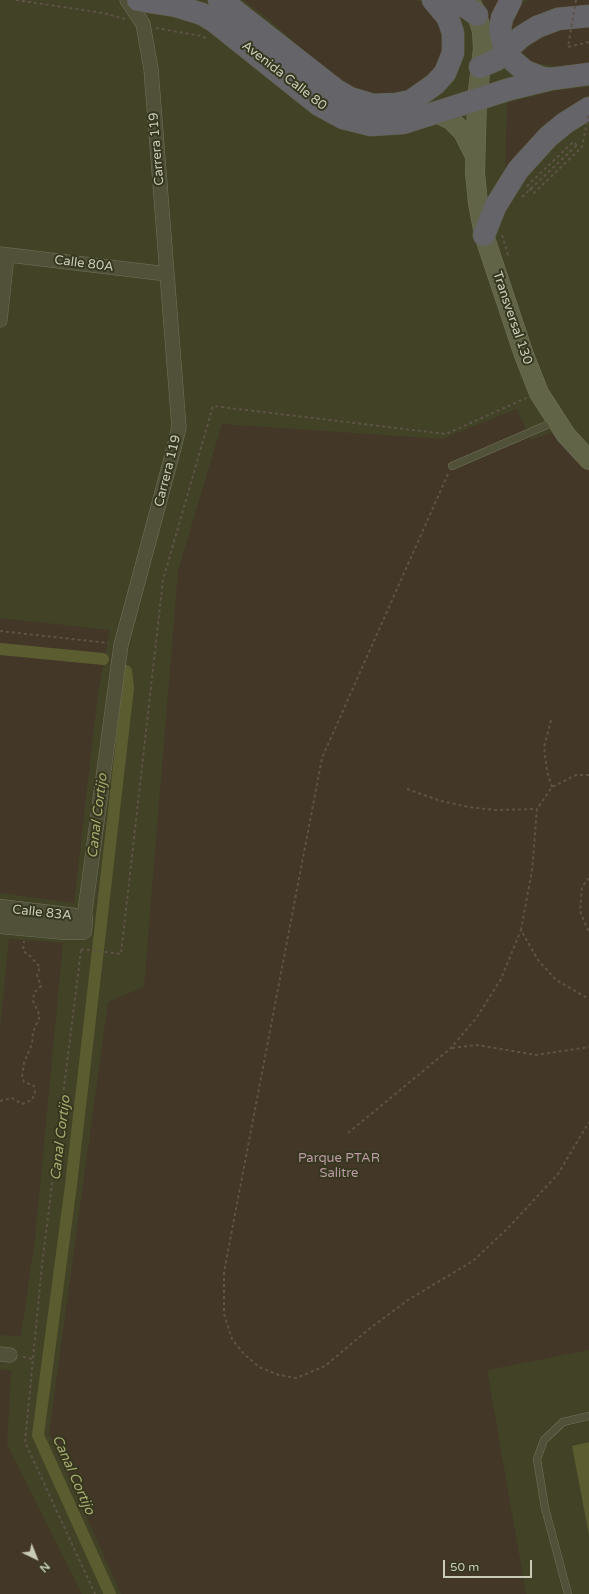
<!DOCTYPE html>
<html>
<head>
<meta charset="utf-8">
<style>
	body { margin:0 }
	#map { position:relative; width:589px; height:1594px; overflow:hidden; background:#414226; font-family:"Varela Round",sans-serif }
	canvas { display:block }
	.north { position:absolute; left:16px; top:1538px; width:40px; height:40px; -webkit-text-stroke:3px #36371f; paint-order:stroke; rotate:137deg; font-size:11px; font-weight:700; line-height:16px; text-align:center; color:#cacbb7 }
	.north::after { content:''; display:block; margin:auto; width:14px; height:18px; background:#cacbb7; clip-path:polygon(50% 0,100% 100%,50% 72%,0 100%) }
	.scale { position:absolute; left:443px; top:1560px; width:89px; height:18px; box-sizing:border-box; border:2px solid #cacbb7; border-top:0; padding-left:5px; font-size:12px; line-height:14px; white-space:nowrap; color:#cacbb7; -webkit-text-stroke:3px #36371f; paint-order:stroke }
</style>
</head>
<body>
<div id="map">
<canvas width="589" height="1594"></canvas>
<div class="north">N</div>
<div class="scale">50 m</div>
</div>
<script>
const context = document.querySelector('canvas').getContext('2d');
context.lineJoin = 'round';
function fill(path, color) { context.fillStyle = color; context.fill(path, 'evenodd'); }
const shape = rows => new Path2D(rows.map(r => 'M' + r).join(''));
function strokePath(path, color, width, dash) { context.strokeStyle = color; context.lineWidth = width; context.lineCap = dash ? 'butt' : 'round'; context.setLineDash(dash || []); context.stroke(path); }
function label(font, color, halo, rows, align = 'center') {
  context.font = font + ' "Varela Round",sans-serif'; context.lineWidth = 4; context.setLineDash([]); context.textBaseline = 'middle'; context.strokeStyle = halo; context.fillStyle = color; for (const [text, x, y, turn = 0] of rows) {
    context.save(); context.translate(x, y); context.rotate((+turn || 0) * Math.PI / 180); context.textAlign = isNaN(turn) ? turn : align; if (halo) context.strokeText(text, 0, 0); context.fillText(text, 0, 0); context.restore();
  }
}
fill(shape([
	[243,0,414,0,422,2,436,14,447,42,428,84,396,95,364,92,353,89,307,54,270,20],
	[482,0,502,0,496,45,490,59,490,34,485,5],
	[530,0,589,0,589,9,509,35,512,15,523,3],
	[589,21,589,64,565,67,533,63,526,60,518,51,540,36],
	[589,87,589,95,574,106,505,175,507,103,558,90],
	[517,409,531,440,554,432,589,471,589,1350,487,1370,526,1594,121,1594,49,1433,108,1002,144,987,178,571,222,424,442,439],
	[0,618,110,630,98,693,74,903,0,893],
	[9,939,63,943,35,1239,21,1336,0,1335,0,1028],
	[0,1369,11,1371,7,1444,82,1594,0,1594]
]), '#433728');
fill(shape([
	[589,1442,589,1535,572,1446]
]), '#5b5c2f');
strokePath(shape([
	[0,649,103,659],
	[110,1594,38,1435,71,1185,128,688,126,671]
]), '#5b5c2f', 12);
const service = shape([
	[452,466,556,421],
	[568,1594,545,1508,537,1459,544,1440,563,1422,589,1416]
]);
const minor = shape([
	[0,254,167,274],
	[0,320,7,255],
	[84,918,121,645,175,444,179,427,151,69,143,24,127,0],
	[0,1354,10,1355]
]);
const tertiary = shape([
	[0,908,84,918,83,931,66,931,0,925]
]);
const secondary = shape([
	[470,1,477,15,482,31,483,49,477,99,475,173,478,203,484,235,524,355,539,393,566,435,589,460],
	[437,113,451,120,463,132,474,154]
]);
const trunk = shape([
	[138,0,176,6,202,14,215,22,319,105,343,118,371,125,403,123,510,89,551,79,589,74],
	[219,0,234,10,336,90,350,98,373,105,396,104,411,101,435,84,445,73,453,53,453,33,448,18,433,0],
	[456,0,477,15],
	[511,0,502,18,500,29,502,40,506,51,511,59,525,71,542,78,551,79],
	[480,67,496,60,521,37,537,27,558,19,589,16],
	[484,235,495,207,518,170,548,137,565,123,589,108]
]);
strokePath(service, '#71725b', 8);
strokePath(minor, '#71725b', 15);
strokePath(tertiary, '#71725b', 18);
strokePath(secondary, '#71725b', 20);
strokePath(trunk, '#5e5f48', 23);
strokePath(shape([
	[16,0,103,13,125,19],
	[156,28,201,36,208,39],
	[522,197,577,145],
	[502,235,509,258],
	[448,474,322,758,224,1272,224,1314,232,1339,243,1353,259,1367,279,1375,296,1378,325,1366,369,1329,408,1300,473,1261,508,1228,558,1174,589,1122],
	[0,631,108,643],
	[551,720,544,747,547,771,552,787],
	[589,775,576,775,552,787,537,809,532,870,521,930,538,960,556,980,589,999],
	[407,789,441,801,469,807,495,810,537,809],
	[589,878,582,887,580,911,589,933],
	[81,949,121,954,163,580,213,406,446,434,526,398],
	[81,950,42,1265,25,1442,95,1594],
	[452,1048,477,1045,536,1055,589,1047],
	[0,1101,12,1098,22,1104,32,1100,35,1093,34,1086,24,1082,22,1077,24,1063,32,1044,33,1032,40,1016,33,1001,34,993,41,986,37,975,40,967,29,955,23,951,24,941],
	[348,1133,451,1048,477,1017,501,979,521,930],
	[23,1357,33,1359]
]), '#5e5346', 2, [3, 3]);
strokePath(service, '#51513a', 7);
strokePath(minor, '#51513a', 14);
strokePath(tertiary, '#51513a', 17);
strokePath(secondary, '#626448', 19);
strokePath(trunk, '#656468', 22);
strokePath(shape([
	[576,0,568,47,589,42],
	[577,145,573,142,527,186,534,193,582,147,589,113]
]), '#5e5346', 2, [3, 3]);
label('13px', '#cacbb7', '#36371f', [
	["Avenida Calle 80",284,76,38],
	["Carrera 119",157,149,-95],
	["Calle 80A",84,264,7],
	["Transversal 130",512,318,71],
	["Carrera 119",168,471,-76],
	["Calle 83A",42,913,6]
]);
label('13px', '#ba9aa4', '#36371f', [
	["Parque PTAR",339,1159],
	["Salitre",339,1174]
]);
label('italic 14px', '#a9aa70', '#36371f', [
	["Canal Cortijo",98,816,-83],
	["Canal Cortijo",61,1138,-83],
	["Canal Cortijo",73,1475,66]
]);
</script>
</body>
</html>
